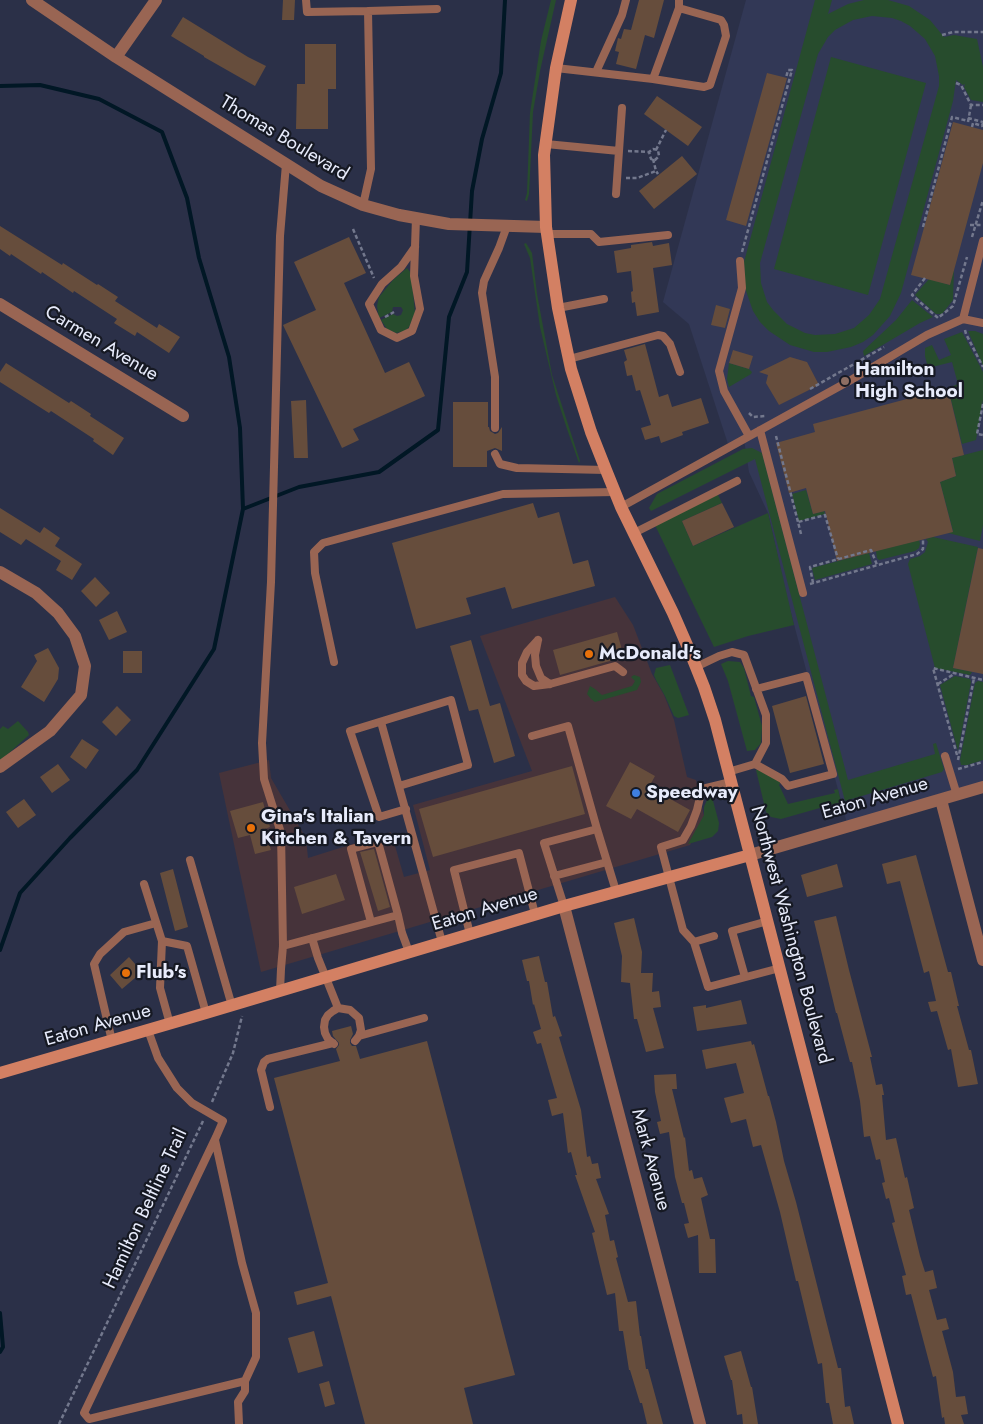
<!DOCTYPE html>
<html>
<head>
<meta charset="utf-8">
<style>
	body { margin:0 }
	canvas { display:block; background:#2b3048 }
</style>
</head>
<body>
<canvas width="983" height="1424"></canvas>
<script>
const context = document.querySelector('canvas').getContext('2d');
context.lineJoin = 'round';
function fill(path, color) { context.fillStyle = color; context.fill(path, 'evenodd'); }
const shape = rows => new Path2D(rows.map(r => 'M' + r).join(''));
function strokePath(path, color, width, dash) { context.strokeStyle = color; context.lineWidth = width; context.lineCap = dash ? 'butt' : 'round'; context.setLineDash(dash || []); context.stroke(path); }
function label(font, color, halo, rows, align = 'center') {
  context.font = font + ' Jost,sans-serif'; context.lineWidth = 4.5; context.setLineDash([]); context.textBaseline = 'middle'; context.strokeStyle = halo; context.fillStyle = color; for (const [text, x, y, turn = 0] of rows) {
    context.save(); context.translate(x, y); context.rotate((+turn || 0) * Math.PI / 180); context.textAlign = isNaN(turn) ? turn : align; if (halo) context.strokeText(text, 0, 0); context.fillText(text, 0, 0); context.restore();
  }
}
fill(shape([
	[615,597,633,625,652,674,664,695,674,720,687,777,696,780,704,816,690,845,261,972,219,773,269,760,271,778,306,838,308,858,391,832,404,877,430,870,413,805,532,771,480,636]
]), '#46333a');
fill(shape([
	[746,0,983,0,983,787,848,827,787,598,768,513,749,472,744,439,729,447,689,324,663,302]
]), '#323856');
fill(shape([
	[551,0,556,0,540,71,533,112,529,194,527,201,525,200,527,193,530,113,541,41],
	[815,0,832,0,828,14,848,4,864,0,888,0,909,6,930,20,944,37,954,35,977,39,983,67,983,102,971,100,964,87,965,84,963,85,956,80,953,101,901,293,890,316,873,335,863,342,851,347,827,352,814,352,790,345,769,331,760,322,753,311,745,288,744,262],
	[872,16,892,18,901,21,910,26,925,39,935,56,939,76,939,86,880,299,869,315,854,328,835,334,815,335,805,333,787,324,773,310,767,302,761,283,760,263,818,54,828,37,835,30,853,20],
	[831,57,926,83,868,295,774,269],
	[526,243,532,253,537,294,552,375,580,461,579,463,567,429,556,395,540,327,530,258,524,244],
	[407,268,411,273,415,313,409,327,405,331,396,333,387,329,381,320,393,314,397,316,401,315,403,310,401,307,393,307,392,312,379,318,377,306,379,297,393,280],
	[954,268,953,300,942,314,936,314,915,295,929,279,950,285],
	[912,300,933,317,920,323,864,356,863,351,896,320],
	[968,331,975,331,983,334,983,366],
	[962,332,983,372,983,400,976,440,962,444,948,388,958,384,952,362,928,368,925,356,925,348,932,345,939,360,951,355,944,339],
	[729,363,749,369,752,372,751,374,729,387,727,379],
	[752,448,762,453,848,780,935,754,933,744,936,743,944,769,942,772,845,801,755,459,651,511,649,508,657,494,743,449],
	[983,450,983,525,980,541,948,533,953,531,940,482,956,476,952,458],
	[806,490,813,514,824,511,825,514,799,521,792,494],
	[716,491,722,503,682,521,693,546,768,513,794,625,748,636,714,647,654,523],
	[933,537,978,547,953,668,972,672,970,675,935,668,908,564,910,559,920,556,925,552,928,542,926,539],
	[919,540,920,544,919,548,915,551,879,560,877,558,876,551],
	[869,553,872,564,815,580,812,568],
	[728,661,740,662,744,668,751,696,754,697,762,726,761,743,755,750,747,751,728,681,721,664],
	[670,665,689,715,678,718,674,716,665,696,656,680,654,675,656,668],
	[634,675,640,677,641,682,637,690,595,702,591,699,587,694,590,686,595,689,602,695,632,686,635,681,631,677],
	[955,676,970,679,971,682,958,751,940,685],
	[978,681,983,682,983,760,967,765,961,765,960,760,975,683],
	[18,721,28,732,29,735,0,761,0,729,3,726,8,729],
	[760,769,781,782,779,785,788,804,835,793,834,790,838,789,841,802,781,819,771,817,766,812,756,770],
	[712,797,719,823,718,831,712,837,688,844,704,815,704,807,707,800]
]), '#274c2d');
strokePath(shape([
	[0,86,40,85,99,99,162,132,187,198,199,258,229,357,240,428,243,509,214,649,137,770,70,838,20,893,0,950],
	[243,509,299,487,379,472,438,430,449,317,467,272,472,191,482,139,501,73,505,0],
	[0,1313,3,1347,0,1352]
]), '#011725', 4);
fill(shape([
	[283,0,295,0,294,20,282,20],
	[639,0,664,0,654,38,645,35,636,69,616,64,619,52,615,51,618,38,621,39,624,29,631,30],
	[183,17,248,57,266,66,255,86,204,57,204,56,171,36],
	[305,44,336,44,336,89,328,89,328,129,296,129,297,84,305,84],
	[767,73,787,78,746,226,726,220],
	[657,96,702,127,688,146,644,114],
	[953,122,983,130,983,163,950,285,911,275],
	[682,156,697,174,654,209,639,191],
	[0,226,62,265,63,263,97,285,98,284,118,297,115,301,157,328,159,324,180,337,169,353,137,332,135,336,114,323,117,319,74,291,73,293,42,272,41,274,11,254,10,256,0,249],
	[349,237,366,273,344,283,385,373,409,362,425,396,353,429,359,440,342,448,283,325,316,310,294,262],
	[652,242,653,246,669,243,672,265,653,268,659,312,637,316,635,302,632,303,631,292,633,291,631,271,617,273,614,251,631,248,631,245],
	[716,305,730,309,725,328,711,325],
	[645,344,659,397,668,394,672,407,701,398,709,423,682,432,683,435,661,443,659,436,645,440,641,428,651,425,640,390,636,391,632,375,627,376,624,362,627,360,624,350],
	[733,350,753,356,749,369,729,363],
	[790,357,807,362,819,385,779,405,766,383,768,375,759,372],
	[6,363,69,403,71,401,91,414,90,416,124,438,113,455,93,441,94,439,51,411,49,413,0,382,0,372],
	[948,388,964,455,952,458,956,476,940,482,953,532,837,561,825,511,813,514,806,488,789,493,776,443,815,432,813,424],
	[306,400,308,458,294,458,291,401],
	[453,402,488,402,488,427,489,427,490,431,495,434,498,433,502,427,502,451,495,448,487,451,487,467,453,467],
	[533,503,538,518,559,512,573,564,588,560,595,586,512,609,505,587,466,598,471,614,416,629,392,543],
	[722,503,734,527,693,546,682,521],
	[0,508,40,533,44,527,60,538,55,546,82,564,72,580,56,570,61,561,26,539,21,545,0,532],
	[978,548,983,549,983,674,953,668],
	[95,577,110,593,96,607,81,591],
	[117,611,127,632,109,640,99,620],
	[617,632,624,657,560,675,553,650],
	[471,640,490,706,500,703,515,756,494,763,478,709,469,711,450,646],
	[48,648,59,668,58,679,44,702,21,687,37,661,34,655],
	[123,651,142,651,142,673,123,673],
	[806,696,824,764,790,773,772,706],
	[117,706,131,720,116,736,102,722],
	[82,739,99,750,86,769,70,757],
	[630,762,655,776,649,787,690,810,678,832,637,809,631,819,606,806],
	[58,764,70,780,52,793,40,777],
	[572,766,585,814,433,857,419,809],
	[24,799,36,815,18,828,6,812],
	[263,802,270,827,265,829,271,850,255,854,250,835,238,838,230,811],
	[374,849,390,907,378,911,360,852],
	[916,855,948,972,951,972,959,1006,957,1006,969,1050,971,1050,978,1084,958,1087,951,1049,948,1050,937,1011,931,1012,928,1002,936,1001,929,971,924,973,900,881,887,884,882,864],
	[837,864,843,887,807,897,801,875],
	[173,869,188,927,175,931,160,873],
	[336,874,345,900,302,914,294,887],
	[836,916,849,970,872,1057,870,1057,876,1085,882,1084,884,1095,882,1095,886,1140,896,1138,905,1178,907,1177,914,1208,909,1210,920,1256,925,1272,933,1270,937,1288,929,1290,937,1320,946,1318,949,1329,942,1331,953,1372,956,1397,965,1396,968,1414,961,1415,964,1424,945,1424,944,1417,942,1418,936,1376,933,1377,911,1294,906,1295,902,1276,906,1275,892,1223,895,1222,889,1198,886,1199,882,1183,885,1182,880,1159,876,1160,870,1136,864,1137,860,1101,852,1062,850,1062,837,1013,836,1013,814,921],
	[634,918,642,952,641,973,653,973,652,992,659,991,661,1007,653,1008,664,1048,646,1052,637,1019,634,1019,630,983,621,982,622,956,614,923],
	[539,956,545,982,547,982,553,1017,555,1016,562,1036,559,1037,581,1110,587,1157,590,1156,592,1164,598,1163,601,1178,596,1179,609,1214,605,1215,610,1241,614,1240,618,1257,616,1258,628,1302,636,1301,640,1336,641,1336,646,1369,648,1369,663,1424,647,1424,642,1403,640,1403,630,1370,629,1370,623,1331,619,1331,615,1293,607,1295,592,1233,595,1232,575,1175,577,1175,571,1152,568,1153,563,1113,552,1116,548,1100,557,1098,541,1043,537,1044,533,1032,541,1029,534,1004,533,1005,529,981,527,981,522,960],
	[129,957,142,972,122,989,110,975],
	[741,1000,747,1024,697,1031,693,1007,706,1005,706,1008],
	[351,1026,353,1034,350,1040,350,1043,352,1046,356,1046,360,1059,427,1041,515,1375,464,1388,473,1424,365,1424,331,1296,297,1305,294,1292,328,1283,274,1078,340,1061,336,1049,339,1045,339,1043,333,1036,332,1031],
	[751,1041,752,1045,754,1044,768,1096,769,1096,776,1122,784,1161,796,1202,838,1368,841,1368,845,1407,850,1406,854,1424,833,1424,829,1403,826,1403,822,1363,818,1364,798,1281,796,1281,780,1212,761,1145,753,1147,746,1119,731,1123,724,1098,744,1093,736,1063,706,1069,702,1050],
	[676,1074,677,1089,672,1089,684,1138,685,1137,689,1171,692,1170,694,1179,702,1177,708,1195,701,1198,710,1239,715,1239,716,1273,699,1273,698,1235,688,1238,684,1224,689,1223,684,1203,682,1203,675,1177,669,1132,660,1134,657,1122,661,1121,655,1092,654,1075],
	[314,1331,323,1366,298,1373,288,1338],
	[741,1351,751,1387,752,1387,758,1424,743,1424,742,1414,737,1415,732,1380,731,1380,724,1356],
	[329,1381,335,1404,325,1407,319,1384]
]), '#664d3c');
strokePath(shape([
	[942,35,953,32,983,32],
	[956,83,961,85,971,105,983,105],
	[968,118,983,122],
	[968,122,971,105],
	[972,127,973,123,982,126,983,123],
	[656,150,666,130],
	[628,151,649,152,653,149,658,150,659,156,655,160,651,159,649,152],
	[653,159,656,171,658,174],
	[626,178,637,178,656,171],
	[970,225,983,225],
	[923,227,952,117,968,121],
	[353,229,374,278],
	[972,237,983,200],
	[742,252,792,70,788,70,786,78],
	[925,278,912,295,938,318,953,306,967,257],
	[385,317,394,312],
	[965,330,966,334,983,367],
	[810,389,884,347],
	[983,404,977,434,983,435],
	[749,413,753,417,765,416],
	[776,436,798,522],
	[801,534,798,522,825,515,838,559],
	[813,583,810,567,871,550,877,565],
	[810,584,917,554,923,549,923,539],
	[938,684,954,674],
	[957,755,933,668,983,680],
	[958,760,974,678],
	[958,769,983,762],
	[212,1102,233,1053,242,1016],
	[59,1424,203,1121]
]), '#73788d', 2.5, [4, 2.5]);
strokePath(shape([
	[306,0,307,12,368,11],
	[556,68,653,79,679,8,679,0],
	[596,72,622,15,626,0],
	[653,79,704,87,710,85,726,36,724,25,721,20,679,8],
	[546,144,619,151,622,108],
	[616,194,619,151],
	[363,205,371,169,368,11,437,9],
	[547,234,591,234,599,242,668,235],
	[415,247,401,267,382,284,369,304,381,330,397,338,412,331,420,309,414,276,416,218],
	[740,261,742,288,719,371,724,391,749,436],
	[558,308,604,299],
	[963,319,983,241],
	[569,359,658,335,663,336,670,344,680,372],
	[495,428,495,377,482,293,484,281,499,248,507,226],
	[760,430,803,593],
	[495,454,500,464,517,468,606,470],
	[621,507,851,380,927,335,963,319,983,323],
	[634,533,737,481],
	[538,640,527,652,522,663,522,675,526,681,534,686,550,684,615,666,623,672],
	[538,640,535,655,536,666,541,678,550,684],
	[334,662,315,573,314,552,323,543,503,494,615,492],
	[696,667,719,656,732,652,744,655,766,715,766,743,755,764],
	[381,722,442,942],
	[532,736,568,726,597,829],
	[945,756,957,795],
	[728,772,755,764,782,779,788,786,833,774,806,676,756,689],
	[731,782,702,789,697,810,691,826,683,840,661,847,683,930,694,942,708,987,780,968],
	[399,786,468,765,451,700,350,731,379,817,406,809],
	[190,860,232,1006],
	[554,876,607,862],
	[144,884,162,941,187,946,206,1013],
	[564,906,544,843,597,829,616,891],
	[371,922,351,849,378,842,398,915],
	[470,934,454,870,519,853,535,914],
	[312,938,318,958,338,1008],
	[162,941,160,988,170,1024],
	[694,942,714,936],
	[283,946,398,915,402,933,409,952],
	[745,977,732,931,768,921],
	[280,991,281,969,283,946,281,833,264,779,262,743,271,582,280,236,286,164],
	[148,1030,158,1058,177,1088,192,1103,223,1121,216,1137,84,1413,89,1419,245,1381],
	[359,1036,424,1018],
	[112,1041,94,964,100,954,124,932,156,923],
	[334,1044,328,1039,325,1033,324,1027,325,1020,328,1015,333,1011,338,1008,350,1010,359,1018,361,1030,359,1036,355,1041],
	[270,1107,261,1070,264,1062,268,1059,333,1043],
	[215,1140,242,1263,256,1313,256,1357,245,1381,245,1391,238,1402,239,1424]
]), '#996553', 8);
strokePath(shape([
	[32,0,116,57,321,186,363,205,399,215,449,224,546,227],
	[116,57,156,0],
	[0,304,183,416],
	[0,572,36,593,58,613,75,636,85,666,81,695,50,731,0,767],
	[941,800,983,960],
	[564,906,700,1424]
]), '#996553', 12);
strokePath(shape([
	[750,855,983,787]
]), '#996553', 12);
strokePath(shape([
	[571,0,556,68,544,155,546,227,558,308,571,369,591,432,606,470,621,507,673,613,690,652,704,687,715,720,898,1424],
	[0,1073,206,1013,564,906,750,855]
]), '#d38063', 12);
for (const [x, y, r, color] of [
	[845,381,5,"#8d6e63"],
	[589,654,5,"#e8710a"],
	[636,793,5,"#3f7fe0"],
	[251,828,5,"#e8710a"],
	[126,973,5,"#e8710a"]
]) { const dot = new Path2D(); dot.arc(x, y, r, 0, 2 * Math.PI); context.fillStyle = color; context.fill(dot); strokePath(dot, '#161923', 2); }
label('19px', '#e7ebfb', '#161923', [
	["Thomas Boulevard",284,139,31],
	["Carmen Avenue",101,344,31],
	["Eaton Avenue",875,799,-16],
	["Eaton Avenue",485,910,-17],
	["Northwest Washington Boulevard",790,935,75],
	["Eaton Avenue",98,1026,-16],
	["Mark Avenue",650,1160,75],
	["Hamilton Beltline Trail",146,1209,-65]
]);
label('bold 19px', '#e7ebfb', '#161923', [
	["Hamilton",855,370],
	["High School",855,392],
	["McDonald's",599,654],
	["Speedway",646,793],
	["Gina's Italian",261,817],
	["Kitchen & Tavern",261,839],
	["Flub's",136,973]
], 'left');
</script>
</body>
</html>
